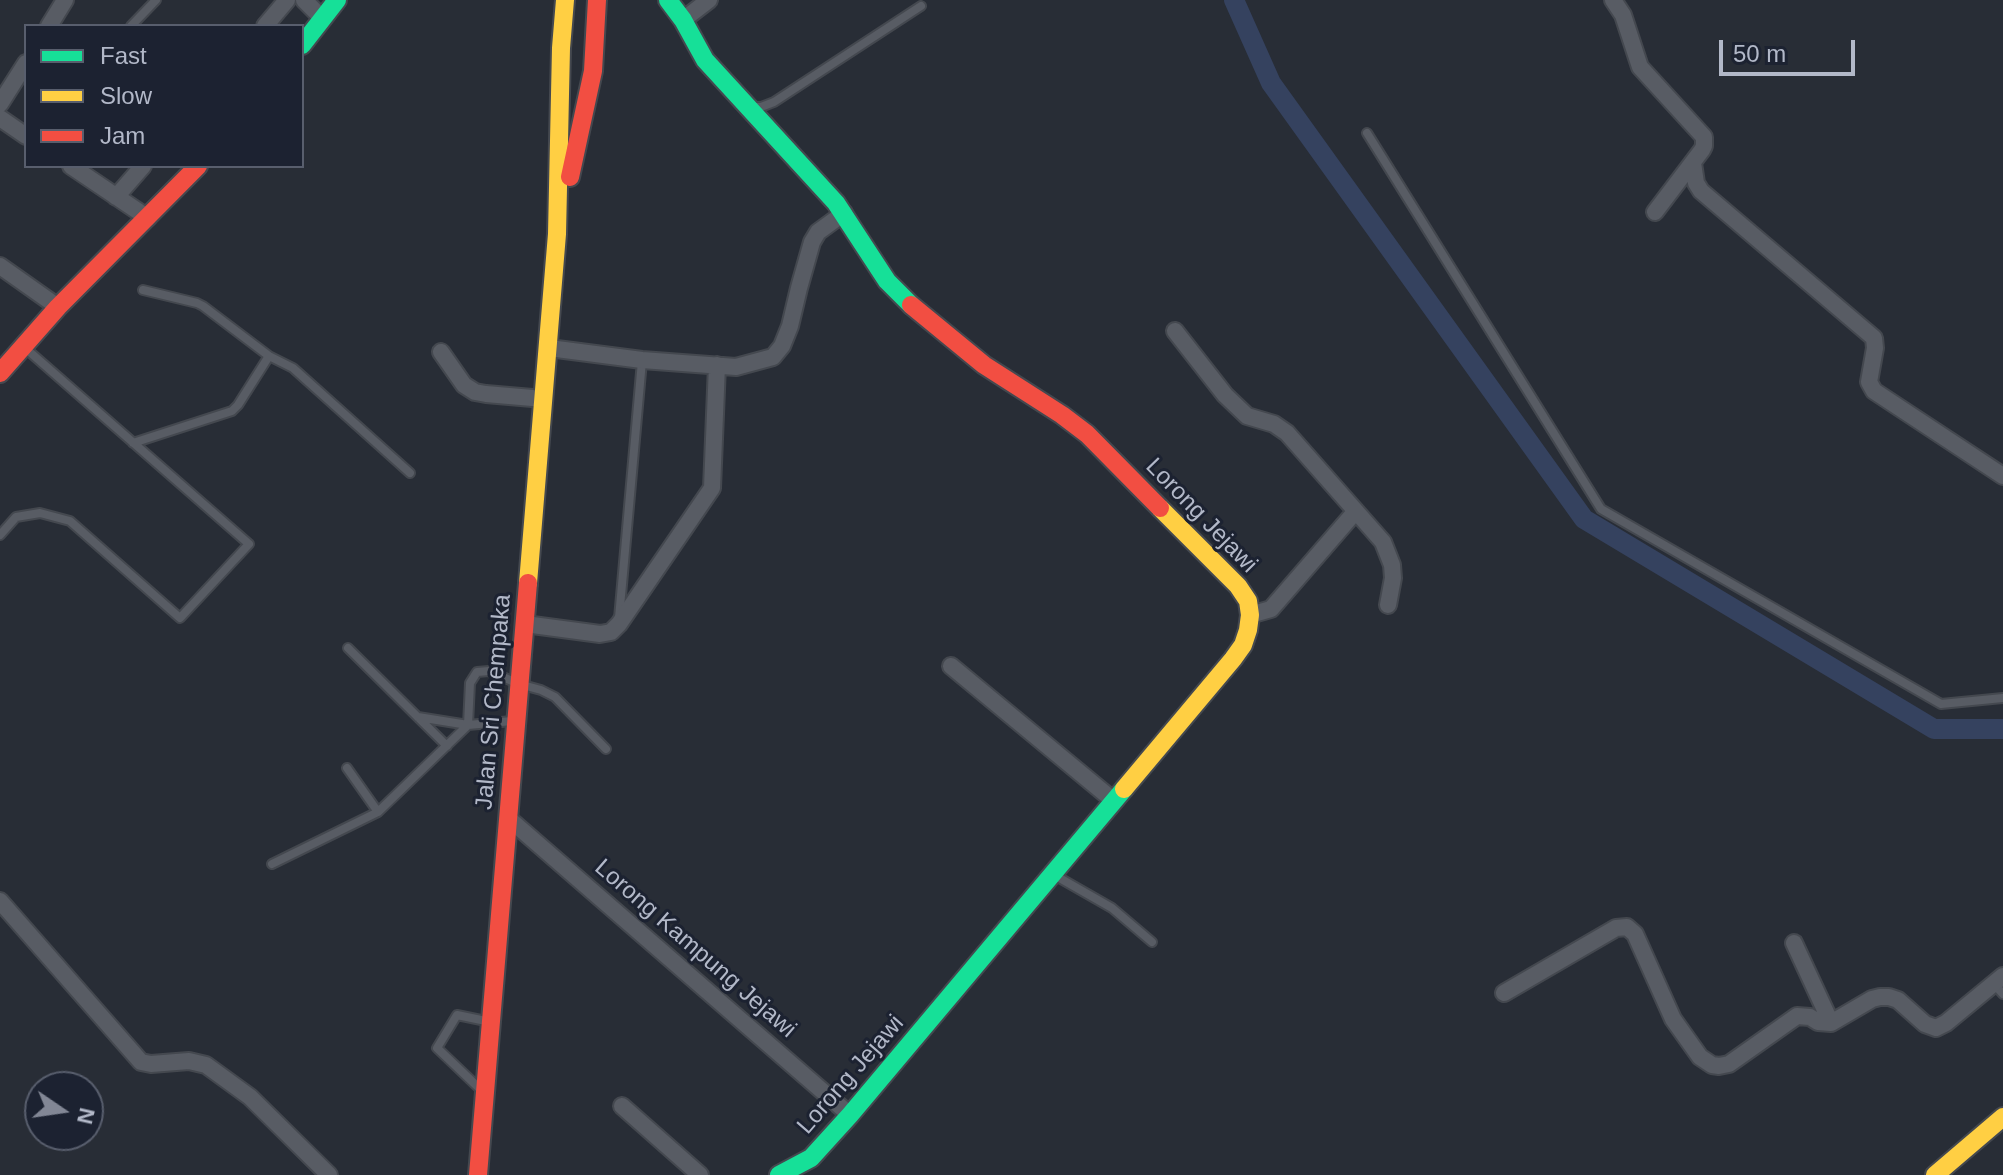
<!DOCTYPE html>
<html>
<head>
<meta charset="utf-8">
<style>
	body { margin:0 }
	#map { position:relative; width:2003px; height:1175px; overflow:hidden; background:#282d36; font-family:Helvetica,sans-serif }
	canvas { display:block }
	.legend { position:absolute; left:24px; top:24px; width:280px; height:144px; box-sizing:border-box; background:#1c2231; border:2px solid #585e6d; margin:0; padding:10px 14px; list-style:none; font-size:24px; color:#b2b8c8 }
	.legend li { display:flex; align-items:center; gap:16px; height:40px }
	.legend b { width:40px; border:2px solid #585e6d }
	.north { position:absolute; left:24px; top:1071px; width:80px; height:80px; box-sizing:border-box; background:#1c2231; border:2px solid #585e6d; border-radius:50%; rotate:103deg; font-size:22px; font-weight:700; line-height:32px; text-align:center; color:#b2b8c8 }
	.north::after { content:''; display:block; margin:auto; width:28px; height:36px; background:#828795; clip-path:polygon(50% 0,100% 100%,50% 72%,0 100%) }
	.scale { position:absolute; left:1719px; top:40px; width:136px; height:36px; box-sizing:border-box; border:4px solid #b2b8c8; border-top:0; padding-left:10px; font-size:24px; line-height:28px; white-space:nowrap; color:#b2b8c8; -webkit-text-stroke:6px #1c2231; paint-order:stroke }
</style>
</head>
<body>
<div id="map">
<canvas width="2003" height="1175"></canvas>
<ul class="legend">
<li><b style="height:10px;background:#16e098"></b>Fast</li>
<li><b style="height:10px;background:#ffcf43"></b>Slow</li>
<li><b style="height:10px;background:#f24e42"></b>Jam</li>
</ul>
<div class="north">N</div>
<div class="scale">50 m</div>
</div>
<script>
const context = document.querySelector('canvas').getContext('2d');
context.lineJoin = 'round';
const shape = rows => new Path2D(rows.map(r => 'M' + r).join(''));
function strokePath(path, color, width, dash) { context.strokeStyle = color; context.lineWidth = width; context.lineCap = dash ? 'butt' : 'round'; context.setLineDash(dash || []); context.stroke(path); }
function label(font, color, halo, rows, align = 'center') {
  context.font = font + ' Helvetica,sans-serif'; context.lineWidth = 6; context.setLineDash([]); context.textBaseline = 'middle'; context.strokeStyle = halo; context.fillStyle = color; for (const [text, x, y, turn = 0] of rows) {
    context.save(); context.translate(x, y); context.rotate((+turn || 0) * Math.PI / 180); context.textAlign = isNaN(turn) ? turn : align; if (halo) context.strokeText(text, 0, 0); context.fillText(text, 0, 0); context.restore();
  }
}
strokePath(shape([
	[1234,0,1271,83,1584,519,1934,729,2003,729]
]), '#35425f', 20);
const lane = shape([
	[131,26,156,0],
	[753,107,761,107,774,102,921,6],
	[1367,133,1601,509,1941,704,2003,698],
	[143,290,197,303,203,306,269,356,293,368,410,473],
	[133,443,232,411,238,405,269,356],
	[0,535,16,517,40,513,70,521,180,618,249,544,24,347],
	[619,618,642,361],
	[348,648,447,746],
	[418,717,468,725,470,683,477,672,489,671,519,684,541,690,555,697,606,749],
	[347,768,378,812],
	[272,864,378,812,468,725,512,721],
	[1056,876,1112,908,1152,942],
	[1994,984,2003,994],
	[479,1088,437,1048,457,1015,486,1021]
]);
const street = shape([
	[304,0,323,19],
	[1613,0,1623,15,1640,67,1704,137,1704,146,1702,150,1655,212],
	[683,20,709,0],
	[49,26,65,0],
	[265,26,287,0],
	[0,104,26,63],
	[0,118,26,136],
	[1693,163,1696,183,1701,191,1874,338,1875,348,1869,382,1874,391,2003,476],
	[71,166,148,218],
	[116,197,143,166],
	[0,266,58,307],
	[1175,331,1225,395,1247,416,1274,424,1287,433,1383,542,1392,565,1393,578,1388,605],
	[549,348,642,360,736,367,773,357,782,346,790,326,799,288,812,242,818,232,844,213],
	[441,352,464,385,475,392,486,394,544,399],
	[1250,615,1271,609,1355,512],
	[525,624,600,634,611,632,619,624,712,488,717,365],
	[951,666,1114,801],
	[508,818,850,1115],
	[0,901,141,1062,151,1064,189,1061,206,1065,250,1097,329,1175],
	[1794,943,1831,1023],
	[1504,993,1616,928,1627,927,1635,934,1673,1019,1700,1057,1712,1065,1719,1066,1729,1064,1797,1016,1810,1017,1818,1022,1831,1023,1872,999,1880,997,1889,997,1898,1000,1925,1024,1936,1028,1946,1023,2003,976],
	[622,1106,700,1175]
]);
const fast = shape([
	[668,0,683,20,705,60,836,203,887,281,911,305],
	[302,45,337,0],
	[779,1175,811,1158,850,1115,1124,789]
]);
const slow = shape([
	[528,583,557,234,561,48,565,0],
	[1124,789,1233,659,1243,645,1248,630,1250,615,1248,601,1238,586,1160,508],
	[1935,1175,2003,1117]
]);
const jam = shape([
	[570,177,593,71,597,0],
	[911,305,984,365,1062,415,1087,434,1160,508],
	[0,373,58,307,198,166],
	[478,1175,528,583]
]);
strokePath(lane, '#44484f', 12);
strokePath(street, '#44484f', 20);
strokePath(fast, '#44484f', 22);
strokePath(slow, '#44484f', 22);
strokePath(jam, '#44484f', 22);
strokePath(lane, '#585c64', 8);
strokePath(street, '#585c64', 16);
strokePath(fast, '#16e098', 18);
strokePath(slow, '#ffcf43', 18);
strokePath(jam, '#f24e42', 18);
label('24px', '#b2b8c8', '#1c2231', [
	["Lorong Jejawi",1201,516,46],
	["Jalan Sri Chempaka",494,702,-85],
	["Lorong Kampung Jejawi",695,949,41],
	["Lorong Jejawi",851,1075,-49]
]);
</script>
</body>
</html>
